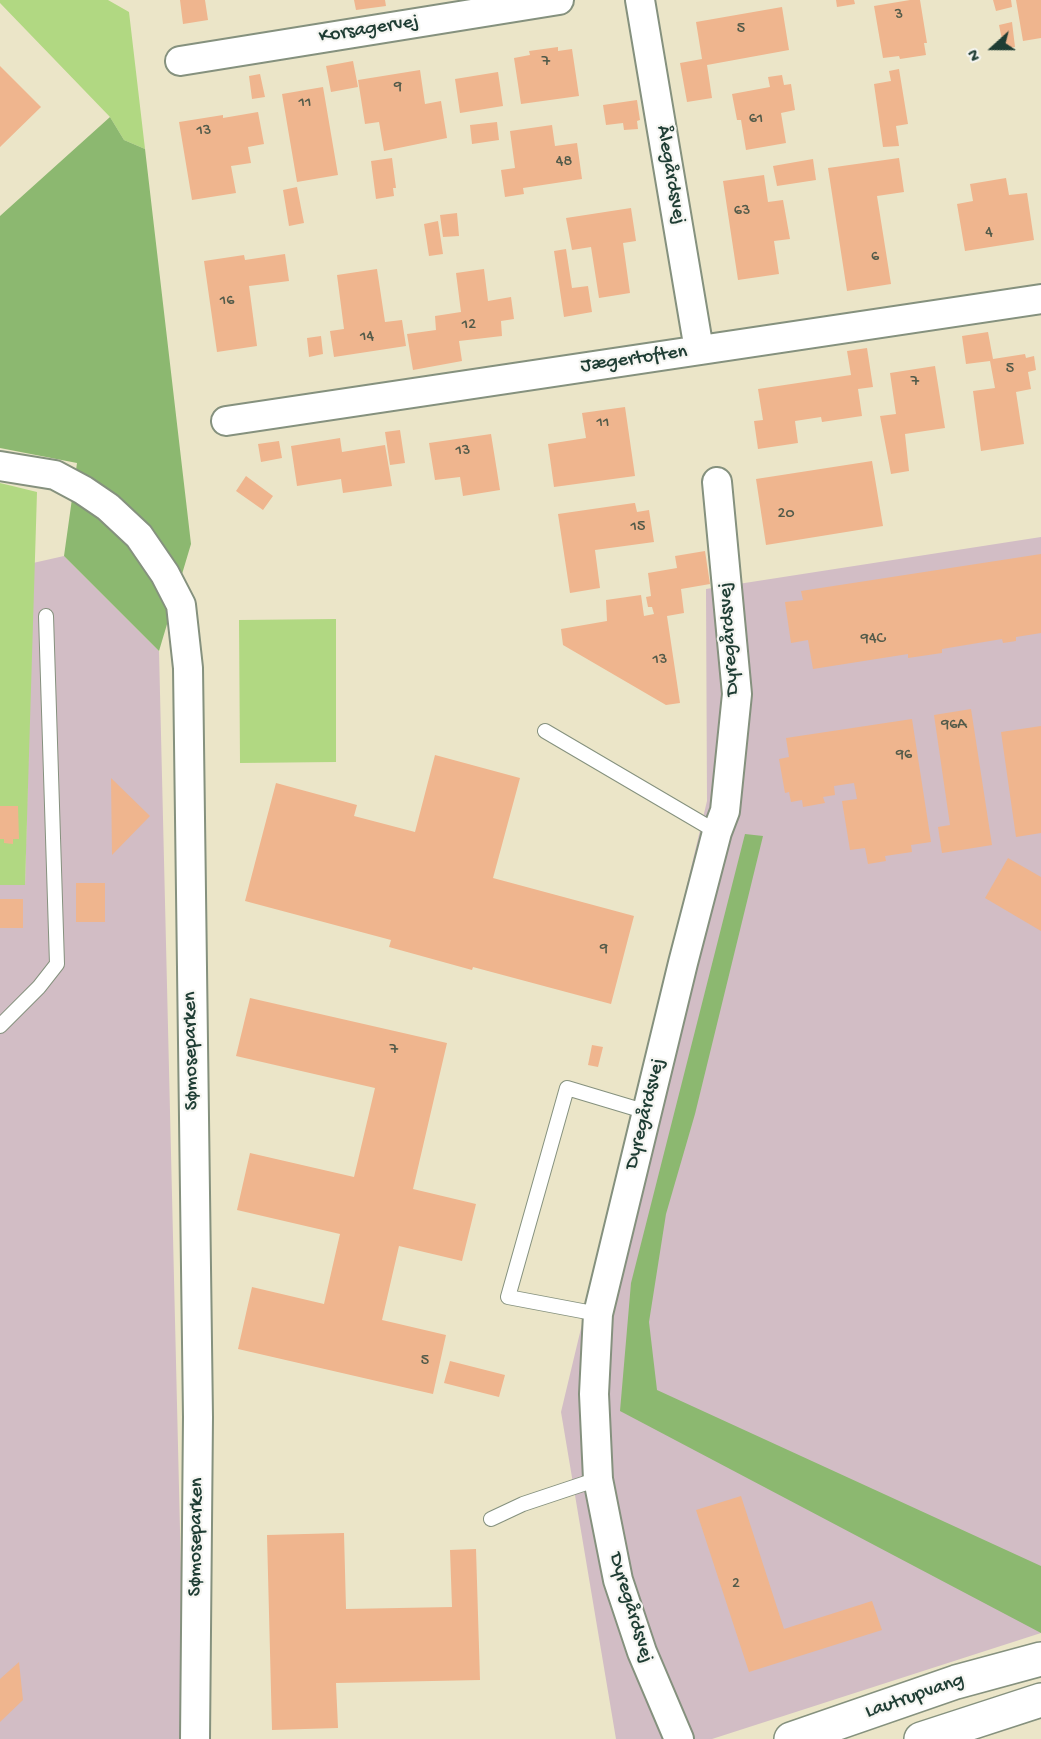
<!DOCTYPE html>
<html>
<head>
<meta charset="utf-8">
<style>
	body { margin:0 }
	#map { position:relative; width:1041px; height:1739px; overflow:hidden; background:#ebe5c8; font-family:"Gochi Hand",sans-serif }
	canvas { display:block }
	.north { position:absolute; left:963px; top:18px; width:60px; height:60px; -webkit-text-stroke:4px #f6f6f2; paint-order:stroke; rotate:249deg; font-size:16px; font-weight:700; line-height:24px; text-align:center; color:#1f3d34 }
	.north::after { content:''; display:block; margin:auto; width:21px; height:27px; background:#1f3d34; clip-path:polygon(50% 0,100% 100%,50% 72%,0 100%) }
</style>
</head>
<body>
<div id="map">
<canvas width="1041" height="1739"></canvas>
<div class="north">N</div>
</div>
<script>
const context = document.querySelector('canvas').getContext('2d');
context.lineJoin = 'round';
function fill(path, color) { context.fillStyle = color; context.fill(path, 'evenodd'); }
const shape = rows => new Path2D(rows.map(r => 'M' + r).join(''));
function strokePath(path, color, width, dash) { context.strokeStyle = color; context.lineWidth = width; context.lineCap = dash ? 'butt' : 'round'; context.setLineDash(dash || []); context.stroke(path); }
function label(font, color, halo, rows, align = 'center') {
  context.font = font + ' "Gochi Hand",sans-serif'; context.lineWidth = 4.5; context.setLineDash([]); context.textBaseline = 'middle'; context.strokeStyle = halo; context.fillStyle = color; for (const [text, x, y, turn = 0] of rows) {
    context.save(); context.translate(x, y); context.rotate((+turn || 0) * Math.PI / 180); context.textAlign = isNaN(turn) ? turn : align; if (halo) context.strokeText(text, 0, 0); context.fillText(text, 0, 0); context.restore();
  }
}
fill(shape([
	[1041,537,1041,1633,712,1739,616,1739,561,1412,707,801,706,589],
	[64,556,159,651,185,1739,0,1739,0,885,25,885,33,563]
]), '#d2bdc5');
fill(shape([
	[0,0,108,0,129,12,145,149,124,140,110,117,0,3],
	[0,483,37,492,25,885,0,885],
	[336,619,336,762,240,763,239,620]
]), '#b1d882');
fill(shape([
	[110,117,124,140,145,149,191,544,159,651,64,556,77,463,0,448,0,216],
	[745,834,763,836,695,1114,666,1214,649,1322,657,1390,1041,1566,1041,1633,620,1411,631,1283]
]), '#8cb870');
fill(shape([
	[180,0,205,0,208,20,183,24],
	[354,0,385,0,386,6,356,10],
	[836,0,854,0,855,4,837,7],
	[910,0,920,0,927,43,924,43,926,55,900,59,899,56,883,58,874,6],
	[993,0,1011,0,1012,7,996,11],
	[1016,0,1041,0,1041,38,1023,41],
	[782,7,789,50,707,65,712,98,687,102,680,63,702,59,696,22],
	[1012,22,1015,47,1004,49,999,25],
	[558,47,558,51,572,49,579,96,521,104,514,58,530,55,529,51],
	[353,61,358,87,331,92,326,66],
	[0,66,41,107,0,147],
	[899,69,908,124,896,126,899,146,883,147,874,84,891,81,889,71],
	[420,70,425,104,441,101,447,138,384,151,379,122,365,124,358,80],
	[498,72,503,106,460,113,455,79],
	[260,74,265,97,252,99,249,76],
	[782,75,784,85,791,84,795,110,781,113,786,143,746,150,741,120,737,120,732,94,770,87,768,77],
	[323,87,338,175,297,182,282,94],
	[637,100,640,120,637,121,638,129,624,130,623,123,606,125,603,105],
	[258,112,264,144,248,147,251,163,231,166,236,193,192,200,179,122,223,115,223,118],
	[497,122,499,140,472,144,470,125],
	[552,125,555,146,577,143,582,179,523,188,524,194,505,197,501,170,515,168,510,131],
	[392,158,396,188,393,188,394,196,376,199,371,161],
	[899,158,904,192,877,196,891,284,847,291,828,168],
	[813,159,816,180,777,186,773,166],
	[764,175,768,202,783,200,790,239,774,241,779,274,738,280,723,181],
	[1006,178,1009,195,1027,193,1034,240,965,251,957,204,973,201,970,184],
	[297,187,304,223,289,226,283,190],
	[631,208,636,241,623,243,630,293,599,298,591,247,572,250,566,218],
	[457,213,459,236,443,237,440,215],
	[438,221,443,254,429,256,424,224],
	[566,249,572,288,588,286,592,312,564,317,554,251],
	[285,254,289,281,249,286,257,346,217,352,204,261,244,255,245,260],
	[377,269,385,322,402,320,406,346,334,357,330,331,344,329,337,275],
	[484,269,488,301,511,297,514,319,501,321,502,336,459,341,462,361,413,370,407,334,436,330,435,316,461,312,456,273],
	[988,332,993,359,1025,354,1026,358,1034,356,1036,370,1028,372,1031,389,1016,392,1024,444,981,451,973,391,995,388,990,361,966,364,962,336],
	[321,336,323,354,309,357,307,338],
	[867,348,873,387,858,389,862,416,822,422,821,417,795,421,798,443,758,449,754,421,763,420,758,389,851,375,847,351],
	[935,366,945,428,905,434,909,471,891,474,880,416,896,414,890,373],
	[625,407,635,476,554,487,548,444,586,438,582,413],
	[400,430,405,463,390,465,385,432],
	[491,434,500,490,463,496,460,477,435,480,429,443],
	[340,438,342,452,385,445,392,486,343,493,341,479,297,486,291,446],
	[279,441,282,458,261,462,258,444],
	[872,461,883,526,766,545,756,479],
	[246,476,273,496,263,510,236,491],
	[634,503,635,503,637,512,649,510,654,542,595,550,600,588,570,593,558,514],
	[705,551,710,584,681,589,684,613,667,616,680,703,666,705,563,645,561,629,607,621,606,600,641,595,644,616,654,614,652,607,648,607,646,597,651,596,648,573,677,568,675,556],
	[1041,554,1041,633,1016,637,1016,641,1003,643,1002,639,942,649,942,653,908,658,908,654,813,669,808,640,791,643,785,602,803,600,801,591],
	[971,709,992,845,942,853,938,827,950,825,934,715],
	[912,719,931,842,911,845,912,852,885,856,886,861,868,864,865,848,850,850,842,801,857,799,854,783,834,786,835,795,823,797,825,803,803,807,802,800,791,802,789,792,785,793,779,759,789,757,786,738],
	[1041,726,1041,833,1016,837,1001,732],
	[435,755,520,778,493,878,634,916,611,1004,473,967,472,970,389,947,391,940,245,901,276,783,357,805,354,816,415,832],
	[111,778,150,816,112,855],
	[0,806,18,806,19,839,13,839,13,844,4,843,4,839,0,839],
	[1008,858,1041,877,1041,931,985,898],
	[76,883,105,883,105,922,76,922],
	[0,899,23,899,23,928,0,928],
	[250,998,447,1043,413,1189,476,1204,462,1261,399,1246,382,1320,446,1335,433,1394,238,1349,252,1287,324,1304,340,1234,237,1210,250,1153,354,1177,375,1088,236,1056],
	[592,1045,603,1047,598,1067,588,1065],
	[450,1361,505,1375,499,1397,444,1383],
	[741,1496,784,1629,872,1601,882,1630,749,1672,696,1510],
	[344,1533,346,1609,452,1607,450,1550,476,1549,480,1680,336,1683,338,1728,272,1730,267,1535],
	[19,1662,23,1700,0,1722,0,1679]
]), '#efb58e');
const service = shape([
	[545,731,717,832],
	[0,1026,39,987,57,964,46,616],
	[598,1314,508,1297,567,1088,647,1112],
	[491,1519,523,1504,598,1479]
]);
const minor = shape([
	[640,0,699,350],
	[180,61,559,0],
	[226,421,1041,299],
	[0,466,55,475,83,490,108,507,139,536,165,574,181,605,188,668,198,1417,195,1739],
	[679,1739,642,1652,618,1580,598,1479,594,1394,598,1314,683,963,717,832,725,811,737,694,717,482]
]);
const tertiary = shape([
	[791,1739,956,1682,1041,1659],
	[921,1739,1041,1700]
]);
strokePath(service, '#85917e', 16);
strokePath(minor, '#85917e', 32);
strokePath(tertiary, '#85917e', 36);
strokePath(service, '#fff', 14);
strokePath(minor, '#fff', 28);
strokePath(tertiary, '#fff', 33);
label('16px', '#535b4a', null, [
	["3",899,16],
	["5",741,30],
	["7",546,63],
	["9",398,88],
	["11",305,104],
	["61",756,120],
	["13",204,132],
	["48",564,163],
	["63",742,212],
	["4",989,234],
	["6",875,258],
	["16",227,302],
	["12",469,326],
	["14",367,338],
	["5",1010,370],
	["7",915,383],
	["11",603,424],
	["13",463,452],
	["20",786,515],
	["15",638,528],
	["94C",873,640],
	["13",660,661],
	["96A",954,726],
	["96",904,756],
	["9",604,950],
	["7",394,1051],
	["5",425,1362],
	["2",736,1585]
]);
label('20px', '#1f3d34', '#f6f6f2', [
	["Korsagervej",369,30,-9],
	["Ålegårdsvej",670,175,80],
	["Jægertoften",634,360,-8],
	["Dyregårdsvej",730,639,-94],
	["Sømoseparken",192,1051,-91],
	["Dyregårdsvej",646,1114,-76],
	["Sømoseparken",197,1537,-89],
	["Dyregårdsvej",630,1608,73],
	["Lautrupvang",915,1697,-19]
]);
</script>
</body>
</html>
